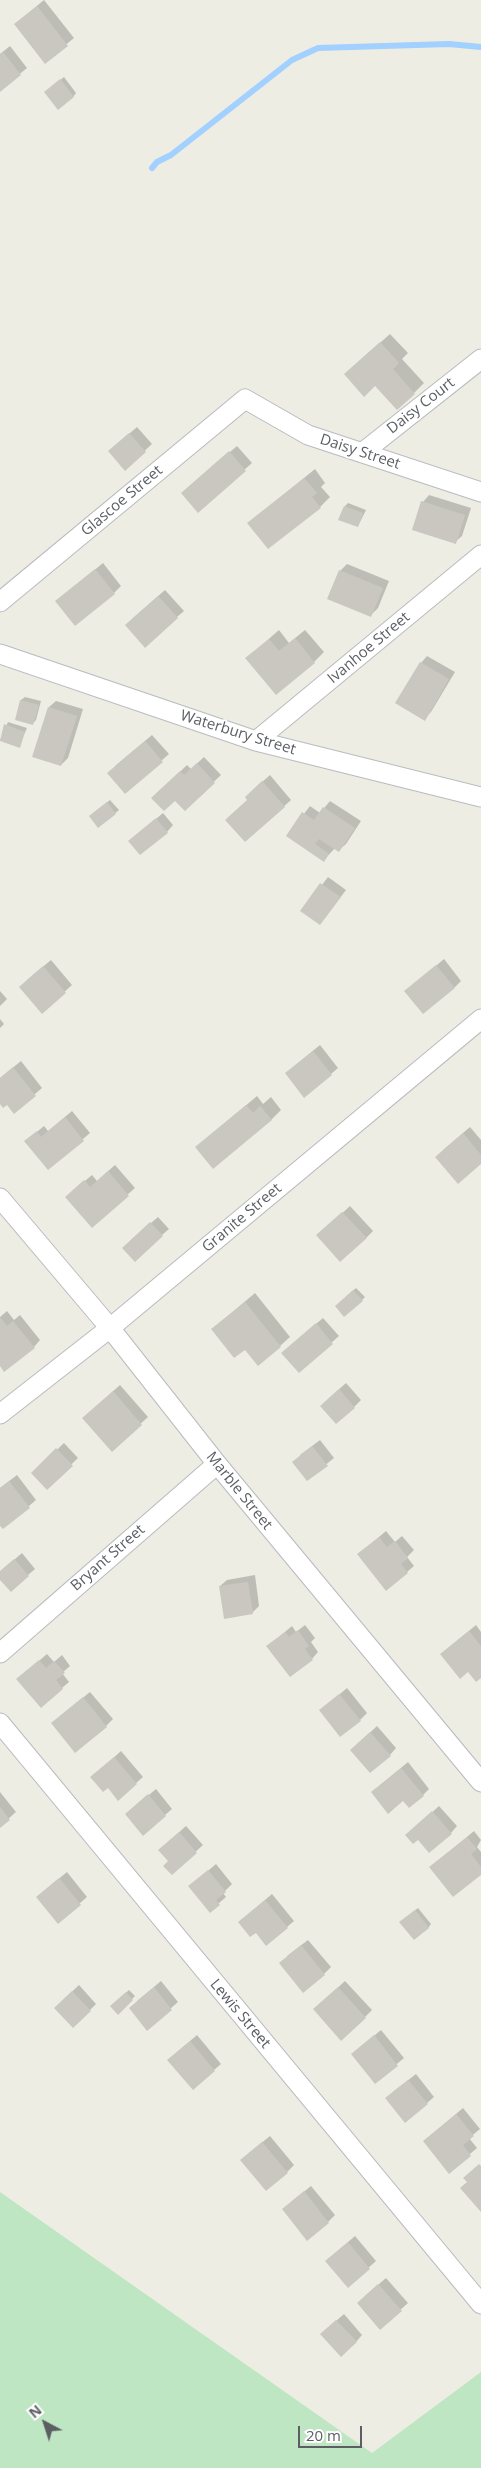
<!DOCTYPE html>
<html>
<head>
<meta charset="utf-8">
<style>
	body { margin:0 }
	#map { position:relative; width:481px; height:2468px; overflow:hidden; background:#eeede3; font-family:"Open Sans",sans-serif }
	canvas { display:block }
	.north { position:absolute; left:20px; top:2398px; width:50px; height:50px; -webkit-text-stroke:4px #fff; paint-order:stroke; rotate:320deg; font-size:14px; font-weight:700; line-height:20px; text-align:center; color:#5b5f64 }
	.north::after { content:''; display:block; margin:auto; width:18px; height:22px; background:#5b5f64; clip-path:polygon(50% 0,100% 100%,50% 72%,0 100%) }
	.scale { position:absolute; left:298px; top:2426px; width:64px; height:22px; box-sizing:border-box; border:2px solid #5b5f64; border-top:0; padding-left:6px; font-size:15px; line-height:18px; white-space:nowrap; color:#5b5f64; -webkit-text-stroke:4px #fff; paint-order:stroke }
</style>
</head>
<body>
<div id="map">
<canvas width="481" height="2468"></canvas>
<div class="north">N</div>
<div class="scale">20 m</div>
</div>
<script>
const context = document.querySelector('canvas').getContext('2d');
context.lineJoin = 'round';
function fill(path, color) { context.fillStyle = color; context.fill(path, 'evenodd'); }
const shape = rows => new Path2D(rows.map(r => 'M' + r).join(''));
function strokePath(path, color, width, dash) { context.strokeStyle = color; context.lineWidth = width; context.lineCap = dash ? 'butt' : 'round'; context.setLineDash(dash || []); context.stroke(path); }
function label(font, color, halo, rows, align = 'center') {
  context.font = font + ' "Open Sans",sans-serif'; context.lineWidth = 4; context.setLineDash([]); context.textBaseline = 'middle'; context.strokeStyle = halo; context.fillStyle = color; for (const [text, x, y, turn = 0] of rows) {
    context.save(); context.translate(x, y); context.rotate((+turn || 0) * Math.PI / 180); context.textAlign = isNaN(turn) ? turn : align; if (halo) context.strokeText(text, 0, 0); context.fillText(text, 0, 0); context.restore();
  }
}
fill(shape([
	[0,2192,372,2453,481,2372,481,2468,0,2468]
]), '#bfe6c2');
fill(shape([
	[44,0,74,38,45,62,15,24],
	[10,46,27,68,0,90,0,54],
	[64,77,76,93,73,97,49,89],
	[390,334,408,353,402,359,424,383,414,393,355,365],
	[137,427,152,444,125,469,116,445],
	[237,446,252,463,198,511,189,487],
	[315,469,325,483,321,487,330,497,320,507,249,523],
	[429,495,471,508,462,536,455,542,423,502],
	[348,503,366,510,358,526,345,506],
	[103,563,121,586,114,593,57,601],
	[347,564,389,581,378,608,371,615,340,571],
	[165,590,184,611,177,617,133,618],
	[279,630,289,643,305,630,324,652,314,662,247,658],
	[427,656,455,672,431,712,424,719,421,663],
	[25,697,41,701,36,720,33,723,16,719,21,700],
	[56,701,83,709,68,758,61,765,49,707],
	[8,722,27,728,19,746,0,740],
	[152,735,169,754,125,792,115,766],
	[204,757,221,775,185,809,176,799,160,791,187,765,191,769],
	[270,775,291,800,245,841,249,800,253,790],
	[110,800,119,810,98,827,93,813],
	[330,801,361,821,346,844,339,850,335,848,324,860,287,836,310,806,320,813],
	[163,813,173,825,167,832,130,841],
	[328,877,346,890,320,924,302,911],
	[444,959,461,981,454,988,406,991],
	[51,960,72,985,42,1012,27,980],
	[0,991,7,999,0,1006],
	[0,1019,4,1024,0,1028],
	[320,1045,338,1068,331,1074,293,1067],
	[21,1061,42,1088,14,1112,7,1103,0,1102,0,1078],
	[257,1096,263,1104,271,1097,281,1110,271,1120,197,1147],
	[72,1111,90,1133,48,1169,26,1141,44,1126,48,1131],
	[470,1127,481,1140,481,1162,443,1150],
	[115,1165,135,1188,92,1226,74,1190,92,1175,97,1181],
	[350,1206,373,1231,366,1238,325,1229],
	[158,1217,169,1229,162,1235,130,1241],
	[356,1288,365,1297,362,1300,336,1306],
	[255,1293,290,1337,280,1346,223,1320],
	[7,1311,14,1320,20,1315,40,1340,34,1347,0,1364,0,1317],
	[323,1318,339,1336,299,1371,290,1346],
	[346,1383,361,1400,354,1407,328,1399],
	[120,1385,148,1417,112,1450,91,1411],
	[320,1440,334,1458,307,1480,300,1455],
	[64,1443,78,1458,47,1488,33,1473],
	[17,1475,36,1500,3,1528,0,1524,0,1488],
	[386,1531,395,1542,402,1536,414,1550,407,1557,414,1566,387,1589,366,1548],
	[22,1553,35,1569,28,1575,0,1578,0,1572],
	[255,1575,259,1606,252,1613,220,1586,227,1580],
	[305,1625,315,1638,311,1642,318,1652,312,1659,268,1646,292,1626,296,1632],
	[476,1625,481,1632,481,1676,448,1648],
	[47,1654,54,1662,62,1655,70,1666,62,1673,69,1682,62,1688,25,1673],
	[347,1688,367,1713,360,1720,321,1710],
	[90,1692,113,1719,106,1726,59,1717],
	[377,1726,396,1748,390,1755,358,1744],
	[121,1751,143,1777,118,1799,99,1771],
	[408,1762,429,1789,423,1795,403,1800,372,1792],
	[156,1789,172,1809,165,1815,126,1814],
	[0,1792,16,1812,0,1826],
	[439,1806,457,1826,451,1833,414,1829],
	[186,1826,203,1845,172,1873,167,1843],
	[474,1831,481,1840,477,1847,481,1852,481,1873,438,1861],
	[216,1864,232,1884,223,1893,226,1897,210,1911,197,1880],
	[67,1872,87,1897,58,1922,44,1891],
	[272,1894,294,1921,287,1927,256,1931,239,1922],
	[418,1908,431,1924,428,1928,404,1919],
	[308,1940,331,1967,324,1974,287,1956],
	[161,1981,178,2002,147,2029,137,2001],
	[345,1981,372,2010,365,2017,321,2003],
	[79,1985,96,2004,73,2027,55,2008],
	[129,1990,135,1996,118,2013,112,2006],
	[381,2030,404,2058,375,2082,352,2054],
	[197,2035,221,2064,214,2070,176,2053],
	[416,2074,434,2097,427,2103,394,2091],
	[463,2108,480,2129,469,2138,477,2148,449,2172,424,2141],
	[270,2136,294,2165,287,2172,249,2153],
	[311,2186,335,2215,328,2222,290,2203],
	[355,2236,376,2261,348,2286,334,2254],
	[386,2278,408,2303,380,2328,365,2296],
	[344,2314,362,2335,356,2342,329,2327]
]), '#0003');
strokePath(shape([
	[152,168,157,162,171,155,292,60,318,48,449,44,481,47]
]), '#a2d0ff', 6);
fill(shape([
	[37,6,68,46,45,64,14,24],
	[3,52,21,75,0,92,0,54],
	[60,79,74,97,58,110,44,92],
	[380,342,399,363,393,369,415,394,397,410,375,386,364,397,344,374],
	[129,433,146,452,125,471,108,451],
	[229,451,246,471,198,513,181,493],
	[304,478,317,493,312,497,321,508,268,549,247,523],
	[421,501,465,515,456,544,412,530],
	[344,506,363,513,358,527,338,520],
	[95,569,115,594,75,626,55,601],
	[339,570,383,588,371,617,327,599],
	[158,596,178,618,145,648,125,625],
	[295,638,315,663,276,695,245,658,269,639,279,651],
	[420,662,449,679,425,721,395,703],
	[20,700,39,705,33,725,15,720],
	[48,707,77,716,61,766,32,757],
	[4,724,25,732,20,748,0,741],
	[145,741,163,762,125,794,107,773],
	[197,763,215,783,185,811,175,801,164,811,151,798,180,771,184,775],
	[262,781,285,807,245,842,225,820,247,800,245,797],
	[107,802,116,814,98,828,89,816],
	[323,807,355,828,339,852,319,839,315,844,329,854,324,862,286,836,302,812,314,820],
	[156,818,168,833,140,855,128,841],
	[320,883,341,897,320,925,300,911],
	[436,965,455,988,423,1014,404,991],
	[43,966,66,993,42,1014,19,987],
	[313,1051,332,1075,304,1098,285,1073],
	[13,1067,36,1096,14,1114,7,1105,3,1108,0,1104,0,1078],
	[246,1105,253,1113,260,1106,272,1120,213,1169,195,1147],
	[65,1117,84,1141,48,1170,24,1141,37,1131,41,1137],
	[463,1133,481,1155,481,1164,458,1184,435,1157],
	[108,1171,129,1196,92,1228,65,1197,84,1180,90,1187],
	[342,1212,367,1238,340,1262,316,1235],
	[150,1222,163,1236,135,1262,122,1248],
	[353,1290,363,1301,344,1317,335,1306],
	[245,1302,281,1347,258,1366,245,1350,234,1358,211,1329],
	[0,1317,7,1326,13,1321,35,1348,4,1372,0,1366],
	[316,1323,333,1344,299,1373,281,1353],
	[339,1389,355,1408,336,1424,320,1406],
	[113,1391,142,1425,112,1452,82,1418],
	[312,1446,328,1466,307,1481,292,1462],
	[56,1448,73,1466,47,1490,31,1473],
	[9,1481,30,1508,3,1529,0,1526,0,1488],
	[379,1537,387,1547,395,1541,408,1558,401,1564,408,1573,386,1591,357,1554],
	[14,1559,29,1576,11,1592,0,1580,0,1571],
	[248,1582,253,1614,224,1619,219,1586],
	[298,1630,309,1646,305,1649,313,1660,290,1677,266,1646,285,1632,289,1637],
	[469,1631,481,1646,481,1678,476,1682,468,1672,460,1679,440,1654],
	[39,1660,46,1668,54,1661,65,1673,56,1680,63,1689,41,1708,16,1679],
	[339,1694,361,1721,340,1737,319,1710],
	[83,1697,107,1727,75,1753,51,1723],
	[370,1732,391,1756,370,1773,350,1750],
	[114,1757,137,1784,118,1801,108,1788,103,1792,90,1777],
	[401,1768,424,1796,409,1808,403,1801,388,1814,371,1792],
	[148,1794,166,1816,143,1836,125,1814],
	[0,1807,10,1820,0,1828],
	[432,1811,452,1834,429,1853,418,1840,413,1844,405,1835],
	[179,1832,197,1853,172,1875,163,1866,168,1861,158,1850],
	[467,1837,477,1849,471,1854,481,1867,481,1875,453,1897,429,1867],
	[208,1870,226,1892,216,1900,220,1905,210,1913,188,1886],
	[59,1878,81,1905,58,1924,36,1897],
	[265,1900,288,1928,266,1946,256,1933,250,1937,238,1922],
	[415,1910,429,1928,414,1940,399,1922],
	[301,1945,325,1975,303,1993,279,1963],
	[154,1987,172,2010,147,2031,129,2008],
	[338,1987,366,2018,341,2041,313,2009],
	[72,1991,91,2011,73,2028,54,2008],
	[126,1992,133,2000,118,2015,110,2006],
	[374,2035,398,2066,375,2084,351,2054],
	[190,2041,215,2071,193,2090,167,2060],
	[408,2080,428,2104,405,2123,385,2098],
	[456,2114,474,2136,463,2145,471,2156,449,2174,423,2141],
	[262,2142,288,2173,266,2191,240,2160],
	[479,2164,481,2166,481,2212,460,2188,467,2182,463,2178],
	[304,2191,329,2223,307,2241,282,2209],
	[348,2242,370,2269,348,2288,325,2261],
	[378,2284,402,2311,380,2330,357,2303],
	[336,2320,357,2342,341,2357,320,2334]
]), '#c9c7c0');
const street = shape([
	[362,453,481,359],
	[0,602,245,399,308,435,481,492],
	[0,654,256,741,481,797],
	[256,741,481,555],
	[0,1198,110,1328,217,1464,481,1782],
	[0,1414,110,1328,481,1019],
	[0,1653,217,1464],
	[0,1723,481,2304]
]);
strokePath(street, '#b8bbc0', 21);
strokePath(street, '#fff', 19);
label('15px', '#5b5f64', '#fff', [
	["Daisy Court",421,406,-38],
	["Daisy Street",360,452,18],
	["Glascoe Street",122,501,-40],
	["Ivanhoe Street",369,648,-40],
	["Waterbury Street",238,733,17],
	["Granite Street",242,1218,-40],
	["Marble Street",239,1491,51],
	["Bryant Street",108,1558,-41],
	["Lewis Street",240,2014,50]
]);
</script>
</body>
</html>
